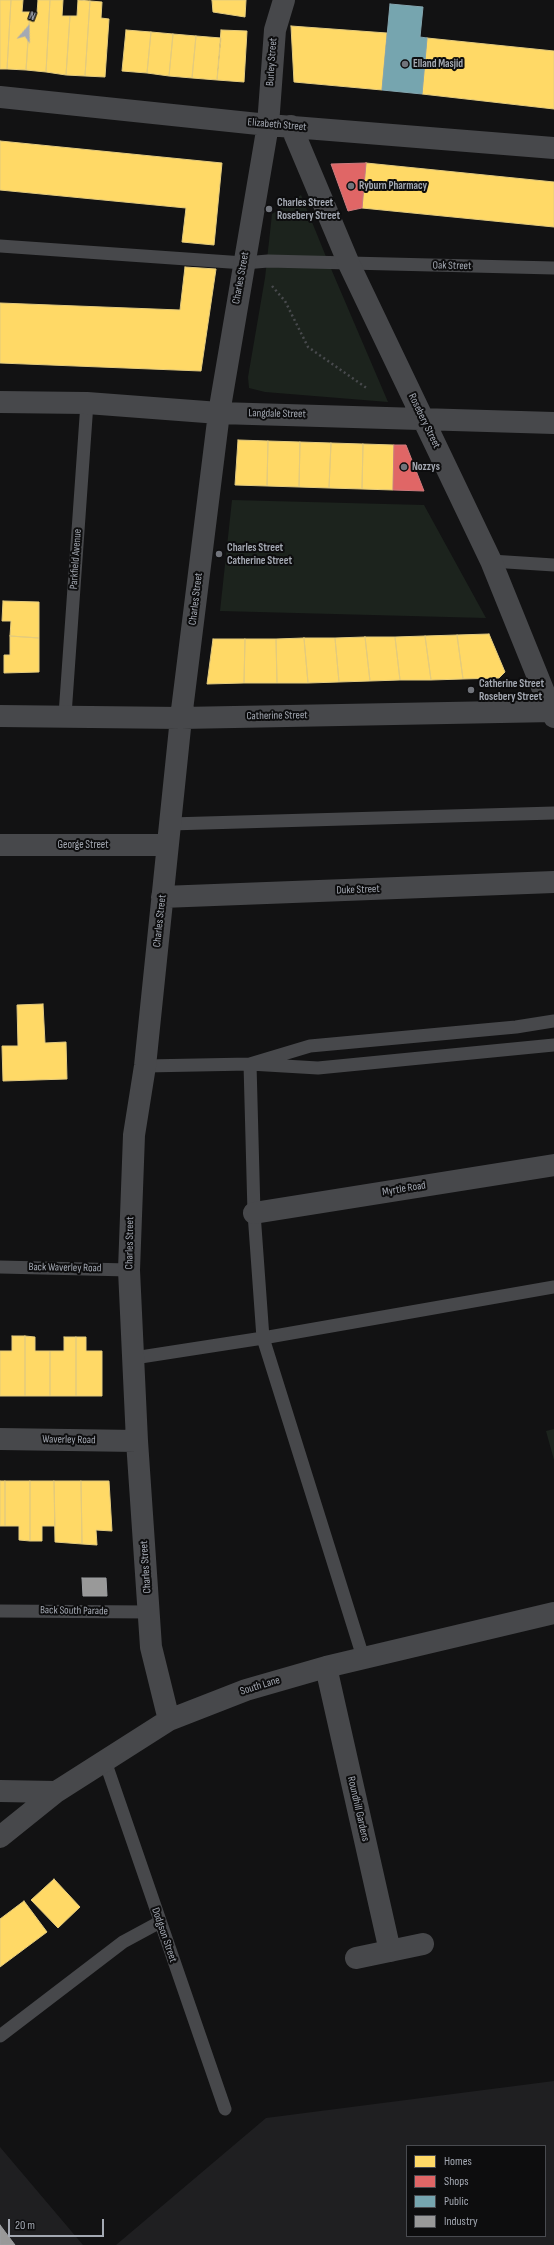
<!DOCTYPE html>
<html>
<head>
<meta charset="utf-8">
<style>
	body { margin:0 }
	#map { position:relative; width:554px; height:2245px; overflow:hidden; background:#121213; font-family:"Sofia Sans Condensed",sans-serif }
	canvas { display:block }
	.legend { position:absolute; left:406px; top:2145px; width:140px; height:92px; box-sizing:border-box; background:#0d0d0e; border:1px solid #494b50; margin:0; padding:5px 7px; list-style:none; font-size:12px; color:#a4a9b3 }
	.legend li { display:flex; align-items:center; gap:8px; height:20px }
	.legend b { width:20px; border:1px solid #494b50 }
	.north { position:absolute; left:8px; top:8px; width:40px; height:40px; -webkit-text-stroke:3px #0d0d0e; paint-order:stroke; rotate:20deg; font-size:11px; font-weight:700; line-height:16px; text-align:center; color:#a4a9b3 }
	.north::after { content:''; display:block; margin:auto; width:14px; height:18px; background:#a4a9b3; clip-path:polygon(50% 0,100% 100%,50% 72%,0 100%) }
	.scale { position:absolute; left:8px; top:2219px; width:96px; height:18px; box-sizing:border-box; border:2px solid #a4a9b3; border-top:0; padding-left:5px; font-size:12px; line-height:14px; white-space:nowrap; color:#a4a9b3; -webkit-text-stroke:3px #0d0d0e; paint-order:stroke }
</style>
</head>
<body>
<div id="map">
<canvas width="554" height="2245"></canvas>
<ul class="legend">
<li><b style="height:11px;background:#ffd966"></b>Homes</li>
<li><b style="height:11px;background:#e06666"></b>Shops</li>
<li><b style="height:11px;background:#76a5af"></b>Public</li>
<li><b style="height:11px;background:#999"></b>Industry</li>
</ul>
<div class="north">N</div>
<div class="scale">20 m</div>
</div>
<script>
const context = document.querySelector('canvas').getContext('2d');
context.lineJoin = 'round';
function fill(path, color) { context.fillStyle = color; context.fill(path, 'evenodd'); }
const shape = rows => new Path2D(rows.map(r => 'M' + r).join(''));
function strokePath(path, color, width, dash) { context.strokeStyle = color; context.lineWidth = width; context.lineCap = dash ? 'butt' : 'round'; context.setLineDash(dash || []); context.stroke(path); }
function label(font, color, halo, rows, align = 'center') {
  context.font = font + ' "Sofia Sans Condensed",sans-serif'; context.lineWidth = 4; context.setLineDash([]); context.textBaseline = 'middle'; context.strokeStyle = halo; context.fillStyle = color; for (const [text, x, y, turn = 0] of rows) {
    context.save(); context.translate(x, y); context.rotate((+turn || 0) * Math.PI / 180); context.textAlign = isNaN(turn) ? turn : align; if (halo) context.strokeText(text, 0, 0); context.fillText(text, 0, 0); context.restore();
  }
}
fill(shape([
	[554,2081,554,2245,116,2245,266,2118],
	[407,2146,545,2146,545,2236,407,2236],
	[0,2147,83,2245,0,2245]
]), '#1f1f21');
fill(shape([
	[301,195,329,264,388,402,265,392,249,388,248,377,265,278,272,214],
	[232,500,424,505,486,618,220,611],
	[554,1429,554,1460,546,1431]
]), '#1c231d');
const homes = shape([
	[0,0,11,0,7,69,0,69,0,0],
	[11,0,23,0,22,12,30,12,26,70,7,69,11,0],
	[38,0,50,0,46,72,26,70,30,12,37,13,38,0],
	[50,0,63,0,62,16,70,16,66,75,46,72,50,0],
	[78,0,90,1,85,76,66,75,70,16,77,16,78,0],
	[212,0,246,0,245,17,213,12,212,0],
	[90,1,102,2,101,18,109,19,105,77,85,76,90,1],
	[291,26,387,33,382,90,294,82,291,26],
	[126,30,151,32,147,73,122,71,126,30],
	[221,30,247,31,244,82,217,80,221,30],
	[151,32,173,34,169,76,147,73,151,32],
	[173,34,196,36,192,78,169,76,173,34],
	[196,36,221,38,217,80,192,78,196,36],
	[427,38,554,51,554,109,422,94,427,38],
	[0,141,222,163,214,245,182,242,186,208,0,190,0,141],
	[366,163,554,182,554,227,362,208,366,163],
	[185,267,216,269,201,371,0,363,0,303,180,310,185,267],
	[238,440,268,441,267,486,235,485,238,440],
	[268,441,300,442,299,487,267,486,268,441],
	[300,442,331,443,329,488,299,487,300,442],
	[331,443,363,444,362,489,329,488,331,443],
	[363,444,394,445,393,490,362,489,363,444],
	[3,601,39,602,39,638,10,636,11,621,2,621,3,601],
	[489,634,505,672,499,678,463,679,457,635,489,634],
	[457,635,463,679,431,680,425,636,457,635],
	[10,636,39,638,39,672,4,673,4,655,10,655,10,636],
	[425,636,431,680,400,680,395,637,425,636],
	[365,637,370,681,339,682,335,638,365,637],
	[365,637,395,637,400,680,370,681,365,637],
	[304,638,308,683,277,683,276,639,304,638],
	[304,638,335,638,339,682,308,683,304,638],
	[213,639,245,639,244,683,207,684,213,639],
	[245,639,276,639,277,683,244,683,245,639],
	[43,1004,45,1043,66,1042,67,1079,3,1081,2,1046,18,1046,17,1005,43,1004],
	[12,1336,25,1336,25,1396,0,1396,0,1351,12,1351,12,1336],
	[25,1336,35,1337,35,1351,50,1351,50,1396,25,1396,25,1336],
	[64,1337,76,1337,76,1396,50,1396,50,1351,64,1351,64,1337],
	[76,1337,86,1337,86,1351,102,1351,102,1396,76,1396,76,1337],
	[0,1481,5,1481,5,1526,0,1526,0,1481],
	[5,1481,30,1481,30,1541,19,1540,19,1526,5,1526,5,1481],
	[30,1481,54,1481,55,1526,42,1526,42,1541,30,1541,30,1481],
	[54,1481,81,1481,82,1544,55,1542,54,1481],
	[81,1481,109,1481,112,1531,96,1530,97,1545,82,1544,81,1481],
	[54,1879,80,1907,58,1928,31,1900,54,1879],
	[24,1901,47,1932,0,1967,0,1919,24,1901]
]);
fill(homes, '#ffd966');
strokePath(homes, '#e4cb7d', 1);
const shops = shape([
	[366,163,362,208,348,211,331,164,366,163],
	[394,445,406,445,424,491,393,490,394,445]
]);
fill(shops, '#e06666');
strokePath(shops, '#ce7a7d', 1);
const public = shape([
	[390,4,423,7,420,37,427,38,422,94,382,90,390,4]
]);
fill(public, '#76a5af');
strokePath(public, '#84a6b0', 1);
const industry = shape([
	[82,1578,106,1578,107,1596,83,1596,82,1578],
	[0,2225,15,2245,0,2245,0,2225]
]);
fill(industry, '#999');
strokePath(industry, '#9c9ea1', 1);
strokePath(shape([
	[272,286,285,301,308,347,368,389]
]), '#484a4d', 2.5, [2, 3]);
strokePath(shape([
	[0,246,244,263,268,261,554,268],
	[491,561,554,565],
	[65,715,87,403],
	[170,824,554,813],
	[145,1066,250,1064,310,1046,516,1027,554,1021],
	[0,1267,129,1270],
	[134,1358,263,1338,554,1287],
	[0,1611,149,1612],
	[363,1657,263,1338,254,1213,250,1064,318,1068,554,1045],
	[105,1761,225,2109],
	[0,2036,123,1942,160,1922]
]), '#47484b', 13);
strokePath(shape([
	[0,97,268,125,554,148],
	[291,126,349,264,491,561,554,717],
	[0,402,87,403,219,413,554,423],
	[0,716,181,718,554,711],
	[0,845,167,845],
	[162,897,554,882],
	[254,1213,554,1165],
	[0,1439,137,1441],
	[326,1667,390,1951],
	[169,1720,151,1647,137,1441,129,1270,134,1135,145,1066,181,718,219,413,268,125,275,30,284,0],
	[0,1791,56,1792],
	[0,1837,56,1792,169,1720,246,1690,326,1667,554,1613],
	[356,1958,423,1944]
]), '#47484b', 22);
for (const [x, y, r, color] of [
	[405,64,4,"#71747b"],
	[351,186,4,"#71747b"],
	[269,209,4,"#71747b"],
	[404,467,4,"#71747b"],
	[219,554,4,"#71747b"],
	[471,690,4,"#71747b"]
]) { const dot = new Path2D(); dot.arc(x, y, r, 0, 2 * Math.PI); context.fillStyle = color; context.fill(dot); strokePath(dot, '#0d0d0e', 1.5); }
label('11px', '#a4a9b3', '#0d0d0e', [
	["Burley Street",272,62,-86],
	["Elizabeth Street",277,125,5],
	["Oak Street",452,266,1],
	["Charles Street",241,278,-80],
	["Langdale Street",277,414,1],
	["Rosebery Street",424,421,64],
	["Parkfield Avenue",76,559,-86],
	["Charles Street",196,599,-83],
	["Catherine Street",277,716,-1],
	["George Street",83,845],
	["Duke Street",358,890,-2],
	["Charles Street",160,921,-84],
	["Myrtle Road",404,1189,-9],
	["Charles Street",130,1243,-89],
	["Back Waverley Road",65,1268,1],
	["Waverley Road",69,1440,1],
	["Charles Street",146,1567,-94],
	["Back South Parade",74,1611,1],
	["South Lane",260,1686,-17],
	["Roundhill Gardens",358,1809,77],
	["Dodgson Street",164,1935,71]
]);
label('bold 11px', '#a4a9b3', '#0d0d0e', [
	["Elland Masjid",413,64],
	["Ryburn Pharmacy",359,186],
	["Charles Street",277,203],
	["Rosebery Street",277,216],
	["Nozzys",412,467],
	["Charles Street",227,548],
	["Catherine Street",227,561],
	["Catherine Street",479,684],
	["Rosebery Street",479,697]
], 'left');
</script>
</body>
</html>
